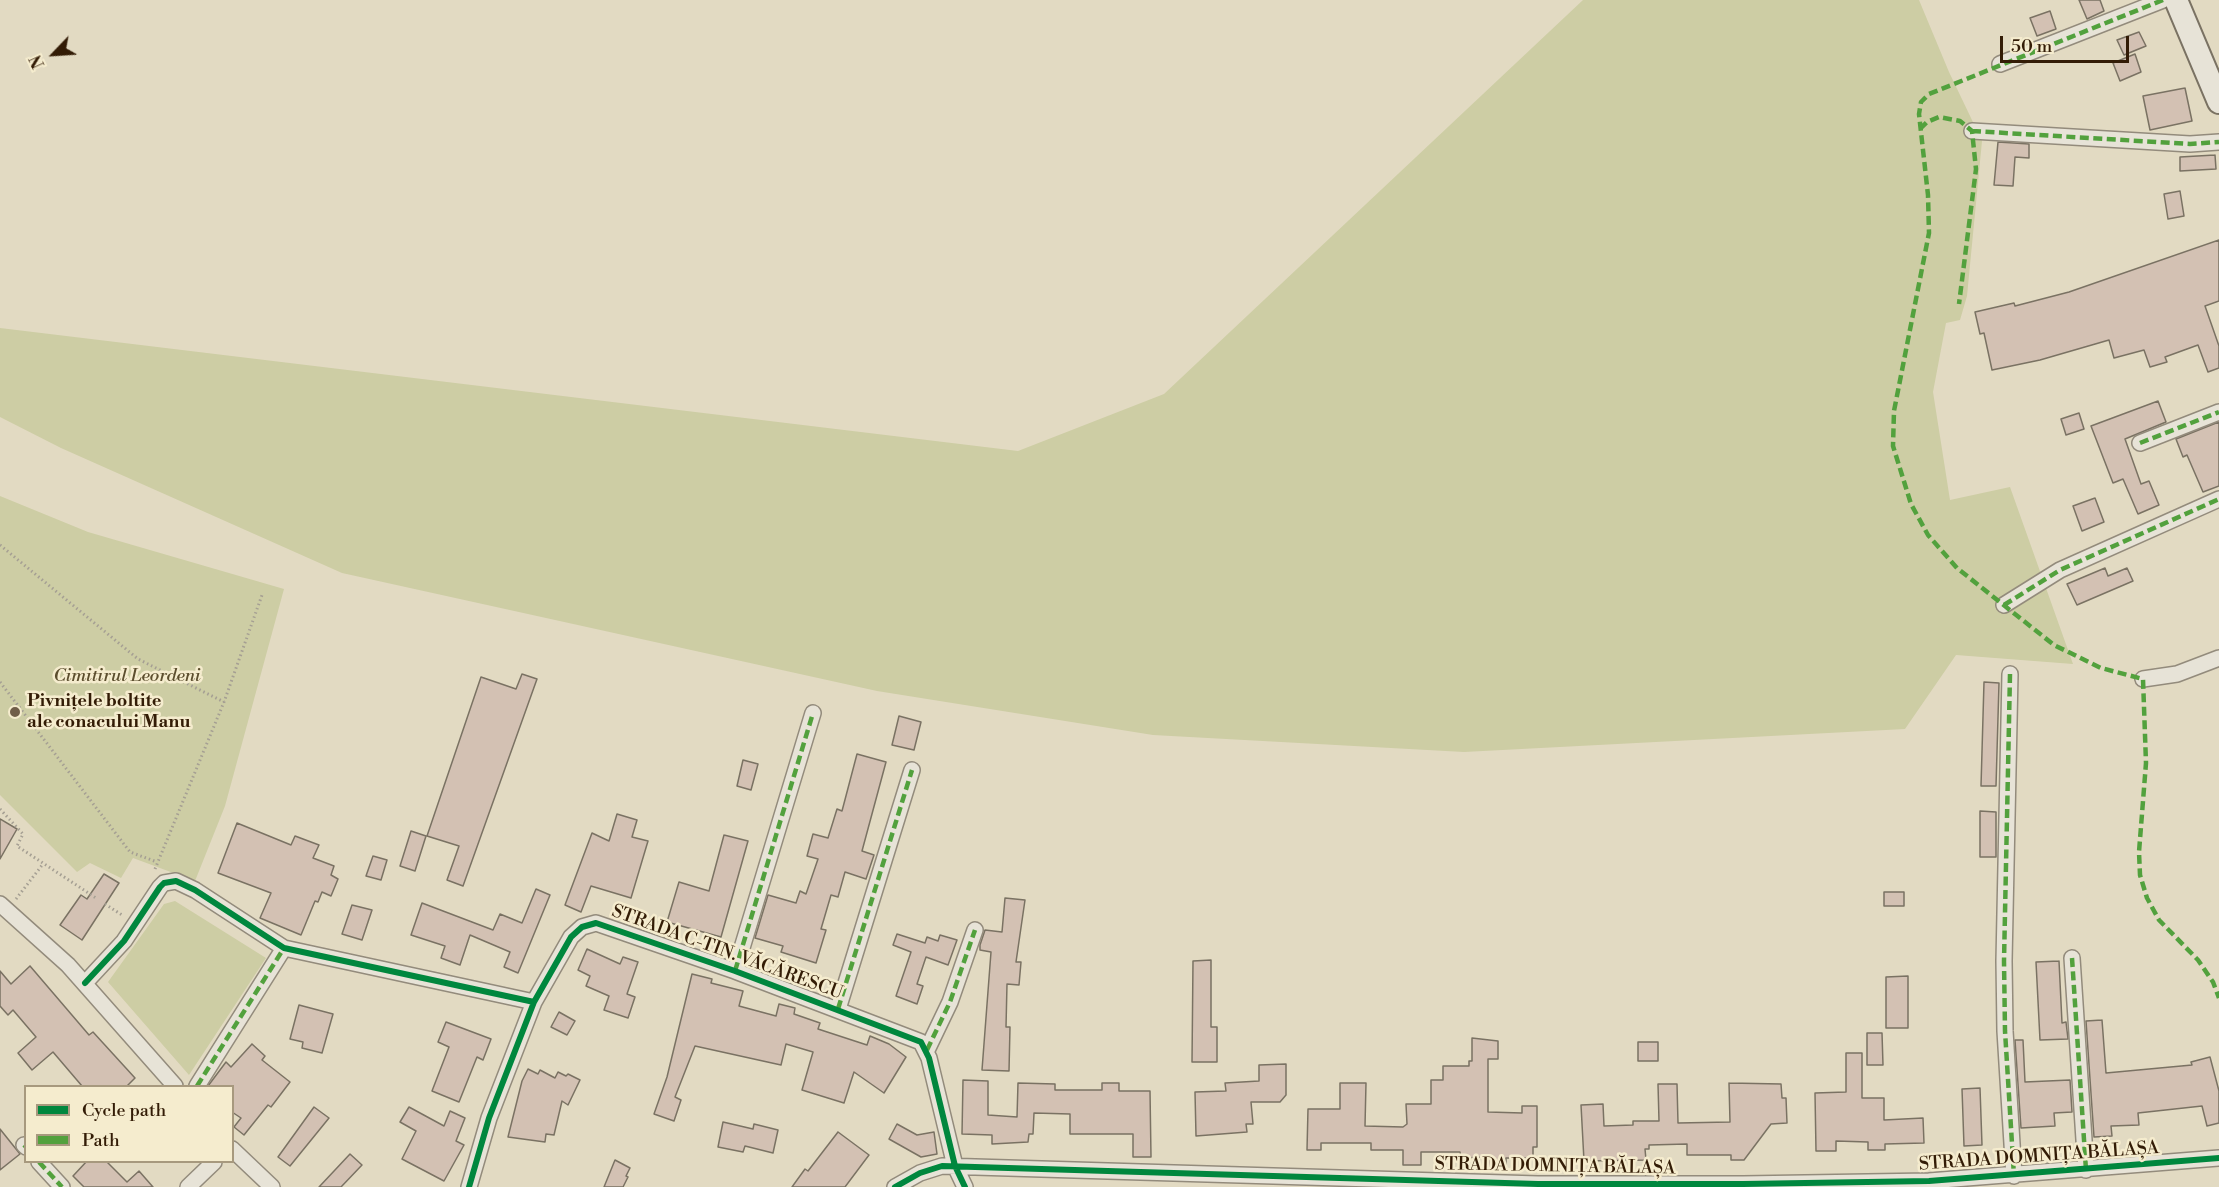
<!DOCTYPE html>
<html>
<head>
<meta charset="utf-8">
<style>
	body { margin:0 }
	#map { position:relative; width:2219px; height:1187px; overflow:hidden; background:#e2dac2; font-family:"Libre Bodoni",serif }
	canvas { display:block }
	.legend { position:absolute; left:24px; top:1085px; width:210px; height:78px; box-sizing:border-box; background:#f5ecce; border:2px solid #a7997e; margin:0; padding:8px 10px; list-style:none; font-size:18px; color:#331c06 }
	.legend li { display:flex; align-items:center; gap:12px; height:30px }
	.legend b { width:30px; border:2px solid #a7997e }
	.north { position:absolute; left:24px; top:24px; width:60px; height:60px; -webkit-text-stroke:4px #f5ecce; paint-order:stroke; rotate:245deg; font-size:16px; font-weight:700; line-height:24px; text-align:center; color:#331c06 }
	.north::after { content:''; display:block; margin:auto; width:21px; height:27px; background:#331c06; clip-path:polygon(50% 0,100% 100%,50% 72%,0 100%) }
	.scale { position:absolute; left:2000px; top:36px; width:129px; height:27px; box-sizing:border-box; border:3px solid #331c06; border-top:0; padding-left:8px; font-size:18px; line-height:21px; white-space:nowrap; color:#331c06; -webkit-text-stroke:4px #f5ecce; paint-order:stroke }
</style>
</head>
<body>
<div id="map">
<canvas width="2219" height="1187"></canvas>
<ul class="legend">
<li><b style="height:8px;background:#00873e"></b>Cycle path</li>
<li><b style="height:8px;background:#52a13d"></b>Path</li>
</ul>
<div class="north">N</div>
<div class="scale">50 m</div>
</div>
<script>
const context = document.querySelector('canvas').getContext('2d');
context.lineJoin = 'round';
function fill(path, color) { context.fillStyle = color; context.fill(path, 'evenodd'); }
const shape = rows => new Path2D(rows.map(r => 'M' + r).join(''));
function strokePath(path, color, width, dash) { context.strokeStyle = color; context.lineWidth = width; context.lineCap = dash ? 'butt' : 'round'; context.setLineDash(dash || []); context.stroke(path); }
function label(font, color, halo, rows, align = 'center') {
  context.font = font + ' "Libre Bodoni",serif'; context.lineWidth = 5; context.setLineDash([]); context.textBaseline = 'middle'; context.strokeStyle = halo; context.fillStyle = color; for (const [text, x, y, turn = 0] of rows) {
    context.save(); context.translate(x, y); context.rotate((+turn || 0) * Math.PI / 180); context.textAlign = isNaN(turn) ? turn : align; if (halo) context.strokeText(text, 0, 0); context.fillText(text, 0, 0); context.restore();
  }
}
fill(shape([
	[1583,0,1919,0,1949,72,1982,141,1967,296,1960,320,1946,323,1933,392,1950,500,2010,487,2073,664,1956,655,1905,729,1464,752,1153,735,877,691,342,573,61,448,0,417,0,328,1018,451,1164,394],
	[0,496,88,532,284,589,225,806,195,881,133,858,121,878,90,863,77,872,0,795],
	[175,901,266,958,189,1075,108,982,164,904]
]), '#cdcda4');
const building = shape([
	[2079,0,2100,0,2104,11,2087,19,2079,0],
	[2050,11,2056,29,2037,36,2030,18,2050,11],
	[2139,32,2146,46,2124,55,2117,40,2139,32],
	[2135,54,2141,72,2120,81,2113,63,2135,54],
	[2185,88,2192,121,2150,130,2143,96,2185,88],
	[1998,142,2029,144,2029,158,2015,157,2013,186,1994,185,1998,142],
	[2215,155,2216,169,2180,171,2180,157,2215,155],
	[2180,191,2184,216,2168,219,2164,194,2180,191],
	[2219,240,2219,301,2205,306,2219,346,2219,368,2208,372,2198,345,2165,357,2167,362,2150,367,2144,350,2114,358,2109,340,2040,360,1992,370,1984,333,1980,334,1975,312,2014,303,2015,306,2069,292,2219,240],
	[2158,401,2166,422,2125,439,2141,484,2149,481,2159,505,2138,514,2123,479,2113,483,2091,426,2158,401],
	[2079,413,2084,429,2066,435,2061,419,2079,413],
	[2219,422,2219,486,2203,492,2187,455,2183,457,2176,439,2219,422],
	[2095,498,2104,522,2082,531,2073,506,2095,498],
	[2105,568,2108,576,2127,568,2133,581,2077,605,2067,584,2105,568],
	[522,674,537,679,463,886,447,880,459,846,427,836,481,677,516,689,522,674],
	[1984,682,1999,683,1996,786,1981,786,1984,682],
	[899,716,921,722,914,750,892,745,899,716],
	[857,754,886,762,862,851,874,855,866,879,845,872,838,897,831,895,821,929,826,930,816,963,781,952,783,946,755,938,768,895,796,903,800,891,806,894,818,859,807,856,813,834,828,838,837,809,842,811,857,754],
	[743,760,758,764,751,790,737,786,743,760],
	[1980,811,1996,812,1996,857,1980,857,1980,811],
	[617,814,637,820,632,837,648,841,631,898,591,886,581,912,565,905,592,833,609,841,617,814],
	[0,819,17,829,0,859,0,819],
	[237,823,291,845,295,836,319,845,313,858,334,866,331,875,338,879,331,896,322,892,318,902,315,901,301,935,260,918,271,893,218,873,237,823],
	[411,831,426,836,415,871,400,866,411,831],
	[724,835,748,841,721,937,667,922,679,882,709,891,724,835],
	[373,856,387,860,381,880,366,876,373,856],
	[104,874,119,883,82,940,60,925,81,895,87,899,104,874],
	[536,889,550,895,518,973,504,967,510,952,470,935,460,965,441,958,445,946,411,935,422,903,493,930,500,914,522,923,536,889],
	[1884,892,1904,892,1904,906,1884,906,1884,892],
	[1005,898,1025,900,1016,962,1021,962,1019,985,1007,984,1006,1027,1010,1027,1009,1071,982,1070,991,952,980,950,980,945,985,930,1002,932,1005,898],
	[352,905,372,910,362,940,342,934,352,905],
	[897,934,925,943,927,937,938,941,940,935,957,940,948,965,926,957,917,984,923,986,917,1004,896,996,911,952,893,945,897,934],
	[587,949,620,964,623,957,638,962,627,994,635,997,628,1018,604,1010,609,996,586,986,590,976,578,970,587,949],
	[1211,960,1211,1027,1217,1027,1217,1062,1192,1062,1193,961,1211,960],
	[2059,961,2062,1023,2066,1022,2068,1039,2040,1040,2036,962,2059,961],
	[30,966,89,1035,93,1032,135,1078,127,1086,82,1086,53,1052,32,1070,18,1053,36,1037,13,1010,8,1015,0,1006,0,971,11,984,30,966],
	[692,974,712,979,711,983,743,991,739,1006,776,1016,779,1004,795,1008,794,1014,820,1023,818,1029,867,1045,870,1036,889,1044,906,1057,884,1093,854,1072,844,1103,802,1090,813,1052,786,1044,781,1065,695,1046,675,1097,681,1100,674,1121,654,1114,667,1077,692,974],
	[1908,976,1908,1028,1886,1028,1886,977,1908,976],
	[299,1005,333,1014,322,1053,302,1048,303,1042,290,1039,299,1005],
	[559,1012,575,1021,567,1035,551,1027,559,1012],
	[2102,1020,2106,1073,2192,1065,2191,1062,2210,1057,2219,1091,2219,1123,2207,1126,2202,1106,2138,1113,2139,1125,2111,1126,2112,1136,2094,1137,2086,1021,2102,1020],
	[446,1022,491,1039,483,1060,477,1057,459,1102,432,1091,449,1047,438,1042,446,1022],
	[1867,1033,1882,1033,1883,1065,1867,1065,1867,1033],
	[1472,1038,1498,1041,1498,1059,1488,1059,1488,1112,1522,1113,1522,1106,1537,1106,1537,1147,1533,1147,1533,1158,1506,1158,1506,1169,1488,1169,1489,1157,1461,1158,1460,1152,1421,1152,1421,1165,1403,1165,1403,1150,1371,1150,1371,1143,1321,1143,1321,1150,1307,1150,1308,1109,1340,1109,1340,1083,1366,1083,1365,1126,1403,1127,1407,1124,1406,1104,1431,1104,1431,1080,1443,1080,1443,1066,1469,1066,1469,1061,1472,1061,1472,1038],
	[2015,1040,2023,1040,2025,1082,2070,1080,2072,1112,2054,1113,2055,1126,2021,1128,2015,1040],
	[1638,1042,1658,1042,1658,1061,1638,1061,1638,1042],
	[252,1044,265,1056,262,1060,290,1082,271,1107,268,1105,244,1135,234,1127,241,1118,232,1112,232,1086,208,1086,226,1062,231,1067,252,1044],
	[1846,1053,1862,1053,1862,1098,1884,1098,1884,1120,1923,1118,1924,1143,1885,1144,1885,1150,1868,1150,1868,1142,1836,1141,1836,1151,1816,1151,1815,1093,1846,1092,1846,1053],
	[1286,1064,1286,1095,1280,1102,1251,1102,1253,1124,1246,1124,1247,1132,1196,1136,1195,1092,1226,1091,1225,1083,1259,1081,1259,1065,1286,1064],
	[528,1069,538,1074,540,1070,555,1078,558,1072,566,1076,568,1074,580,1080,568,1105,562,1101,554,1135,546,1134,545,1142,508,1137,522,1081,528,1069],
	[963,1080,988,1081,988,1115,1017,1117,1018,1083,1055,1084,1055,1090,1102,1090,1102,1083,1119,1083,1119,1091,1150,1091,1151,1157,1133,1157,1133,1134,1070,1134,1070,1114,1034,1113,1033,1134,1029,1134,1028,1142,992,1144,992,1135,962,1134,963,1080],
	[1729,1083,1781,1084,1782,1098,1786,1098,1787,1123,1771,1124,1744,1160,1731,1160,1731,1155,1687,1155,1687,1144,1649,1145,1649,1149,1645,1149,1646,1160,1584,1161,1581,1105,1603,1104,1604,1126,1633,1125,1633,1121,1659,1121,1658,1084,1677,1084,1678,1123,1730,1122,1729,1083],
	[1980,1088,1982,1145,1964,1146,1962,1089,1980,1088],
	[314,1107,329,1118,290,1166,278,1157,314,1107],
	[409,1107,444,1126,450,1111,465,1118,456,1141,464,1145,444,1181,402,1159,416,1131,400,1122,409,1107],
	[723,1122,753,1129,754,1124,778,1130,773,1153,745,1146,743,1152,718,1147,723,1122],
	[897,1124,917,1135,934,1132,937,1154,921,1157,889,1139,897,1124],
	[0,1129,20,1154,0,1170,0,1129],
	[838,1132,869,1155,845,1187,792,1187,805,1169,808,1171,838,1132],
	[350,1154,362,1165,341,1187,319,1187,350,1154],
	[615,1160,630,1168,626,1176,628,1177,623,1187,604,1187,615,1160],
	[87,1161,106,1161,127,1182,139,1171,153,1187,84,1187,73,1176,87,1161]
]);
fill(building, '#d3c1b3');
strokePath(building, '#7a7263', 1.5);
const street = shape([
	[2000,64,2163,0],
	[1972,131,2190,144,2219,142],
	[2140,443,2219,412],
	[2004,605,2060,570,2219,499],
	[2010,674,2004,961,2005,1031,2014,1176],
	[2143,679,2177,674,2219,658],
	[0,904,68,965,175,1086],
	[2072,958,2086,1170],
	[735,971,813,713],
	[85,983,124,941,160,887,164,883,176,881,195,890,284,948,534,1002],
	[838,1009,912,770],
	[927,1050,950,1002,975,930],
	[197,1086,284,948],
	[24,1145,26,1147],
	[232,1149,272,1187],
	[39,1162,62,1187],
	[188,1187,214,1162],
	[469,1187,489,1118,534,1002,571,937,582,927,596,923,735,971,921,1042,929,1058,955,1166,965,1187],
	[895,1187,920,1173,942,1166,1538,1184,1743,1184,1929,1181,2219,1158]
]);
const secondary = shape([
	[2176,0,2219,102]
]);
strokePath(street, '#938b7c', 18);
strokePath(secondary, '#7a7263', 26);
strokePath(shape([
	[0,545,138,659,224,702],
	[0,682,130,852,157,862],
	[0,809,23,834,17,846,96,898],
	[155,869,224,702,262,595],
	[16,899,43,864],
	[105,904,122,915]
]), '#a59f93', 3, [1.5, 3]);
strokePath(street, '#e7e3d7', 15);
strokePath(secondary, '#e7e3d7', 22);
strokePath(shape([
	[2163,0,1929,94,1921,102,1919,114,1928,195,1929,233,1894,411,1893,446,1911,504,1928,535,1957,568,2054,645,2101,668,2143,679,2146,763,2139,852,2140,875,2147,898,2159,920,2198,960,2213,982,2219,998],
	[1920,129,1927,122,1939,117,1960,121,1972,131,1976,169,1959,304],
	[1972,131,2190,144,2219,142],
	[2140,443,2219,412],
	[2004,605,2060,570,2219,499],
	[2010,674,2004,961,2005,1031,2014,1176],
	[2072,958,2086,1170],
	[735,971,813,713],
	[838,1009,912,770],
	[927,1050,950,1002,975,930],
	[197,1086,284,948],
	[24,1145,26,1147],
	[39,1162,62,1187]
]), '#52a13d', 4.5, [9, 4.5]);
strokePath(shape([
	[85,983,124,941,160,887,164,883,176,881,195,890,284,948,534,1002],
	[469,1187,489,1118,534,1002,571,937,582,927,596,923,735,971,921,1042,929,1058,955,1166,965,1187],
	[895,1187,920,1173,942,1166,1538,1184,1743,1184,1929,1181,2219,1158]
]), '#00873e', 6);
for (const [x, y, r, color] of [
	[15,712,6,"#705e48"]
]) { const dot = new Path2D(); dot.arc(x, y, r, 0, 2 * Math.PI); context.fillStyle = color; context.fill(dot); strokePath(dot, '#f5ecce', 2); }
label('italic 18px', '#5c4e2e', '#f5ecce', [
	["Cimitirul Leordeni",127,677]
]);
label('bold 18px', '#331c06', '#f5ecce', [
	["Pivnițele boltite",27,702],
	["ale conacului Manu",27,723]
], 'left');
label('18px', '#331c06', '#f5ecce', [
	["STRADA C-TIN. VĂCĂRESCU",727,953,20],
	["STRADA DOMNIȚA BĂLAȘA",2039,1157,-4],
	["STRADA DOMNIȚA BĂLAȘA",1555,1167,1]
]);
</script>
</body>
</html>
